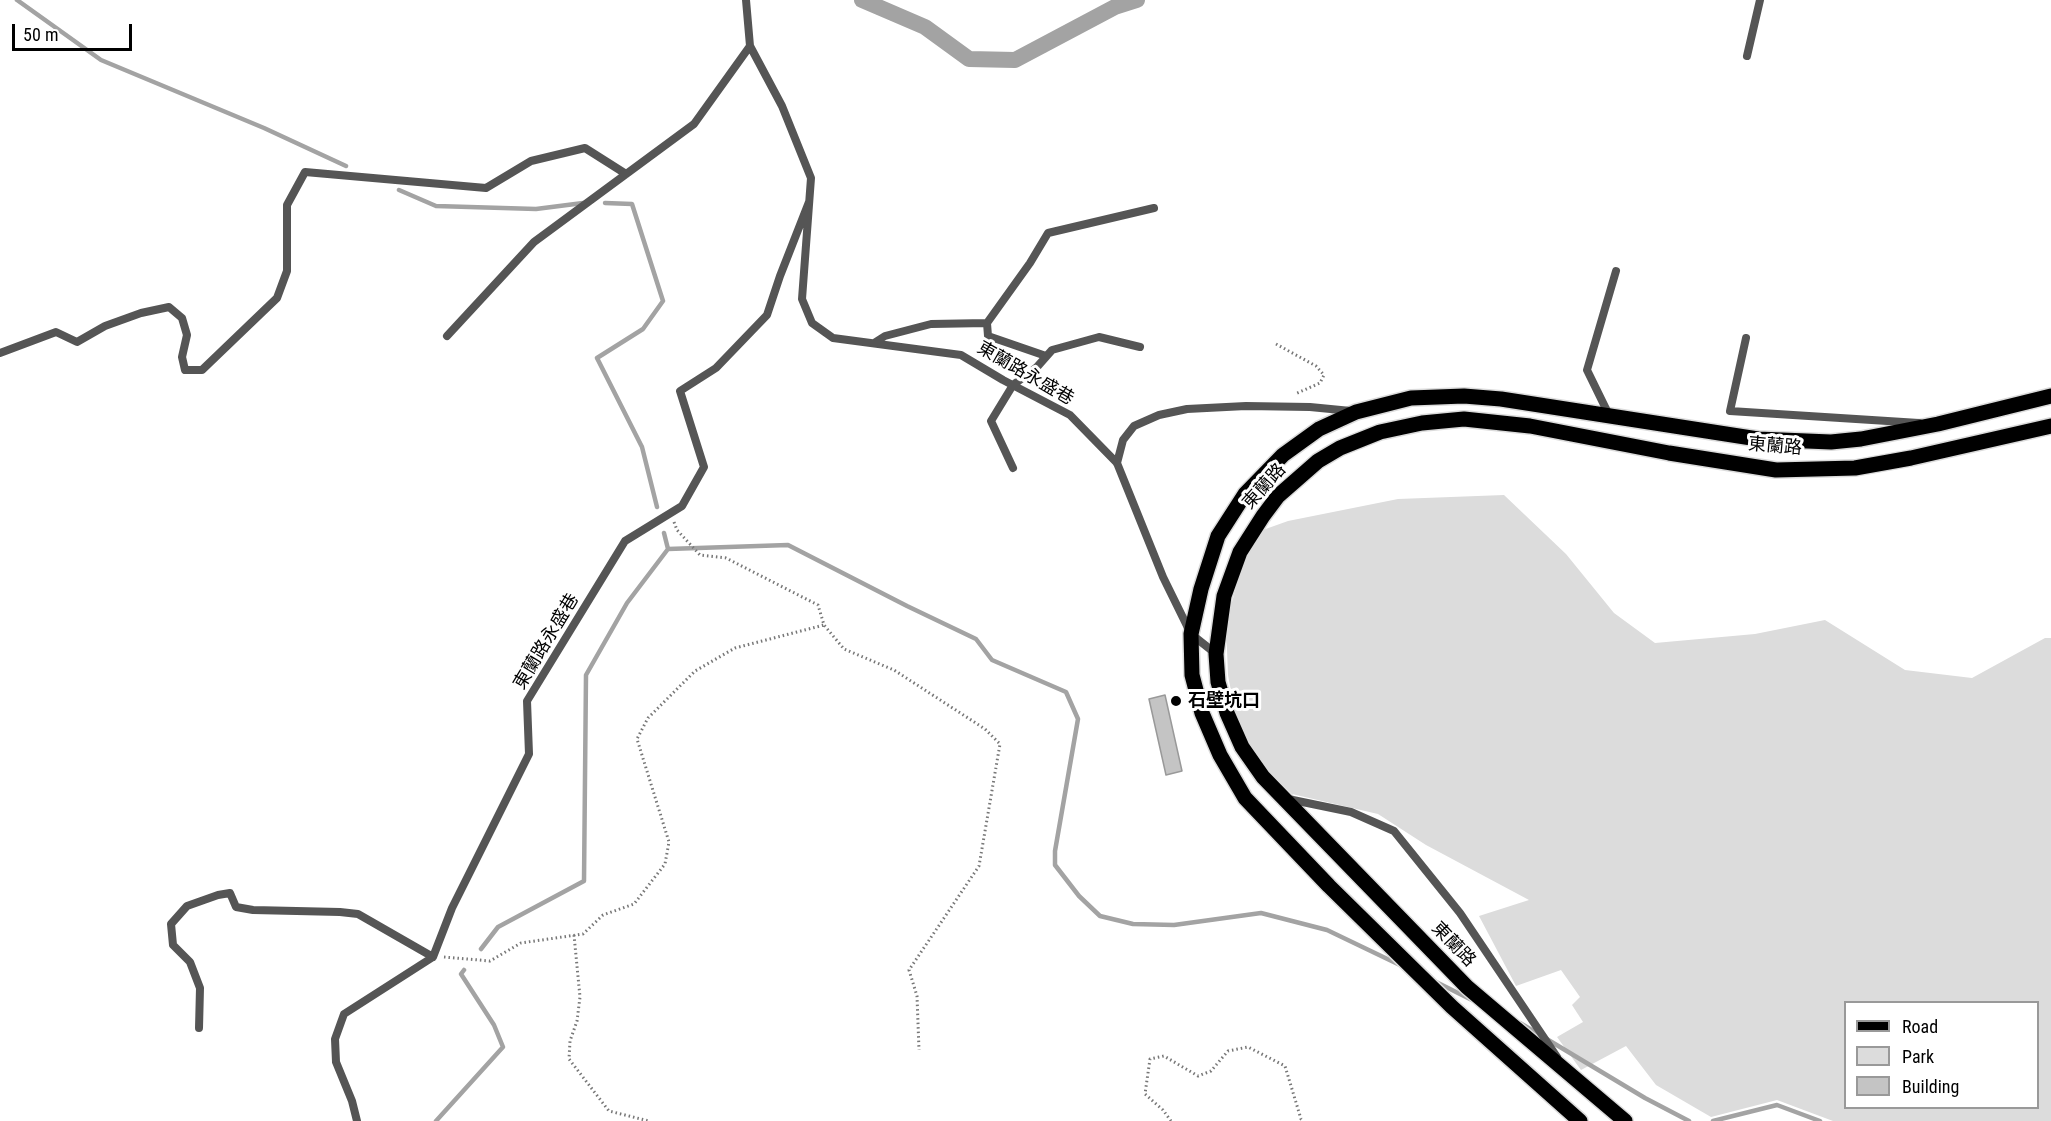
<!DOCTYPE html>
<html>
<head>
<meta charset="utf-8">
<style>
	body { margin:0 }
	#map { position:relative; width:2051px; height:1121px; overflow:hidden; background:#fff; font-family:"Roboto Condensed",sans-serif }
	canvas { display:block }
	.legend { position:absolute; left:1844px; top:1001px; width:195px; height:108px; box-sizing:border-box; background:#fff; border:2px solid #999; margin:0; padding:8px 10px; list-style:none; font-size:18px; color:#000 }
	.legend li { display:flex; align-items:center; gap:12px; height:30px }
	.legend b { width:30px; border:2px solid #999 }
	.scale { position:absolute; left:12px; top:24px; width:120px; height:27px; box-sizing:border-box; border:3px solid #000; border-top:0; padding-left:8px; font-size:18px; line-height:21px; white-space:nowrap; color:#000; -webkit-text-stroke:4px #fff; paint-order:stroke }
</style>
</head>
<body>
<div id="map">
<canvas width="2051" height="1121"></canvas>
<ul class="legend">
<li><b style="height:8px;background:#000"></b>Road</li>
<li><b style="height:16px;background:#dcdcdc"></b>Park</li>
<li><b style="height:16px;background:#c4c4c4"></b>Building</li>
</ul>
<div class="scale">50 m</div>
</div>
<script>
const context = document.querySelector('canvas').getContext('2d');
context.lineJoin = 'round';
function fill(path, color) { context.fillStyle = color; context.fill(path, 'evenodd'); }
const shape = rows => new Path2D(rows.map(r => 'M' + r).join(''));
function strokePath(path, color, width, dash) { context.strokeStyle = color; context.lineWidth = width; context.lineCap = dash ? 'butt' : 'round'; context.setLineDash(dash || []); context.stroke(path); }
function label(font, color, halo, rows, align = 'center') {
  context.font = font + ' "Roboto Condensed","Noto Sans TC",sans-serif'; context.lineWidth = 6; context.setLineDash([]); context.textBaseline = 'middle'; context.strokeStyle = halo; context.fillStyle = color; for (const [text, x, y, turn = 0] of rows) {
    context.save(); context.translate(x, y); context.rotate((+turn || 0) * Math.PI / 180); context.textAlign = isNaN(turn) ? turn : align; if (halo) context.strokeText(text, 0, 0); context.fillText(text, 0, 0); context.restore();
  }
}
fill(shape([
	[1504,495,1566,554,1614,613,1655,643,1755,634,1825,620,1905,670,1972,678,2045,638,2051,638,2051,1121,1833,1121,1777,1100,1711,1117,1656,1085,1626,1046,1581,1070,1557,1037,1583,1022,1572,1005,1580,997,1561,970,1516,986,1479,916,1529,900,1426,845,1378,814,1292,794,1255,759,1237,723,1228,675,1226,624,1242,566,1260,531,1288,521,1398,499],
	[1846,1002,2038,1002,2038,1108,1846,1108]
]), '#dcdcdc');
strokePath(shape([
	[17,0,101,60,264,128,346,166],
	[399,190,436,206,536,209,583,203],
	[605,203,632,204,663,301,643,329,597,358,642,447,657,507],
	[668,549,788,545,907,606,976,639,992,660,1066,692,1078,719,1055,851,1055,865,1079,896,1100,916,1133,924,1174,925,1261,913,1327,930,1402,966],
	[481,949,498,927,584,881,586,675,627,603,668,549,664,533],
	[1434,981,1472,1000],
	[1520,1023,1645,1098,1689,1121],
	[436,1121,503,1047,494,1025,461,974,464,970],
	[1713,1121,1777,1105,1820,1121]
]), '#a3a3a3', 4.5);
strokePath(shape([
	[862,0,925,27,969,59,1015,60,1115,7,1137,0]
]), '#a3a3a3', 16);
const building = shape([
	[1165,695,1182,771,1166,775,1149,699,1165,695]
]);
fill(building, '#c4c4c4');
strokePath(building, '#999', 1.5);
const primary = shape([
	[1580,1121,1452,1007,1329,886,1245,798,1220,755,1202,713,1192,675,1191,634,1201,589,1218,536,1245,494,1283,455,1319,429,1356,412,1411,398,1464,396,1501,399,1758,439,1831,442,1861,439,1938,424,2051,396],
	[1625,1121,1467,987,1263,777,1242,747,1227,713,1218,682,1216,654,1224,596,1240,552,1263,516,1278,496,1318,461,1340,448,1380,432,1422,423,1464,419,1530,426,1669,453,1776,470,1855,468,1911,458,2051,426]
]);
strokePath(primary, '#dbdbdb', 18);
strokePath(shape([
	[1276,344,1316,366,1324,375,1320,383,1295,394],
	[674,522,677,530,700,555,726,558,818,605,824,625,844,649,894,670,985,729,1000,744,979,866,909,970,917,996,919,1050],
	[574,935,580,997,577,1021,570,1041,569,1059,609,1111,649,1121],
	[444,957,490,961,521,943,583,934,603,915,634,904,665,864,669,842,637,739,648,718,695,671,735,648,824,625],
	[1171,1121,1163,1110,1145,1094,1150,1059,1164,1056,1198,1076,1211,1071,1228,1051,1248,1047,1285,1066,1301,1119,1304,1121]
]), '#777', 3, [1.5, 3]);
strokePath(shape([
	[746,0,750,46,782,106,811,178,802,299,812,323,833,338,961,355,1003,380,1070,415,1117,463,1163,577,1191,634,1215,653],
	[1747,56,1760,0],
	[987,323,1030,263,1048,233,1154,208],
	[447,336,534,242,694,124,750,46],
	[1746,338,1730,411,1919,423],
	[874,343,885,336,931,324,987,323,988,336,1046,356],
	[0,353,56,332,77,342,105,326,141,313,169,307,182,318,187,335,182,357,185,370,202,370,277,298,287,271,287,205,305,172,486,188,531,161,585,148,626,174],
	[1609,415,1587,370,1616,271],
	[1117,463,1123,440,1134,426,1159,415,1187,409,1246,406,1310,407,1351,411],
	[1013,468,991,421,1013,385,1037,367,1052,350,1099,337,1140,347],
	[1288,799,1351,812,1394,831,1460,913,1557,1057],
	[199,1028,200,988,190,962,173,945,171,924,187,906,218,895,230,893,236,907,253,910,340,912,358,914,433,957],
	[357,1121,352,1101,336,1062,335,1039,344,1014,433,957,452,908,529,754,527,701,625,541,682,506,704,467,680,391,716,368,767,315,780,276,809,202]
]), '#555', 8);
strokePath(primary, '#000', 15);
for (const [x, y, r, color] of [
	[1176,701,6,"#000"]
]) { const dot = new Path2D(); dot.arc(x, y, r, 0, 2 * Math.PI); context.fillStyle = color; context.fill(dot); strokePath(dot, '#fff', 2); }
label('18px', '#000', '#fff', [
	["東蘭路永盛巷",1025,374,30],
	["東蘭路",1775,447,5],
	["東蘭路",1265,487,-48],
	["東蘭路永盛巷",547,642,-59],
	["東蘭路",1453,945,46]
]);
label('bold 18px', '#000', '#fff', [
	["石壁坑口",1188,701]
], 'left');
</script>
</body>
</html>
